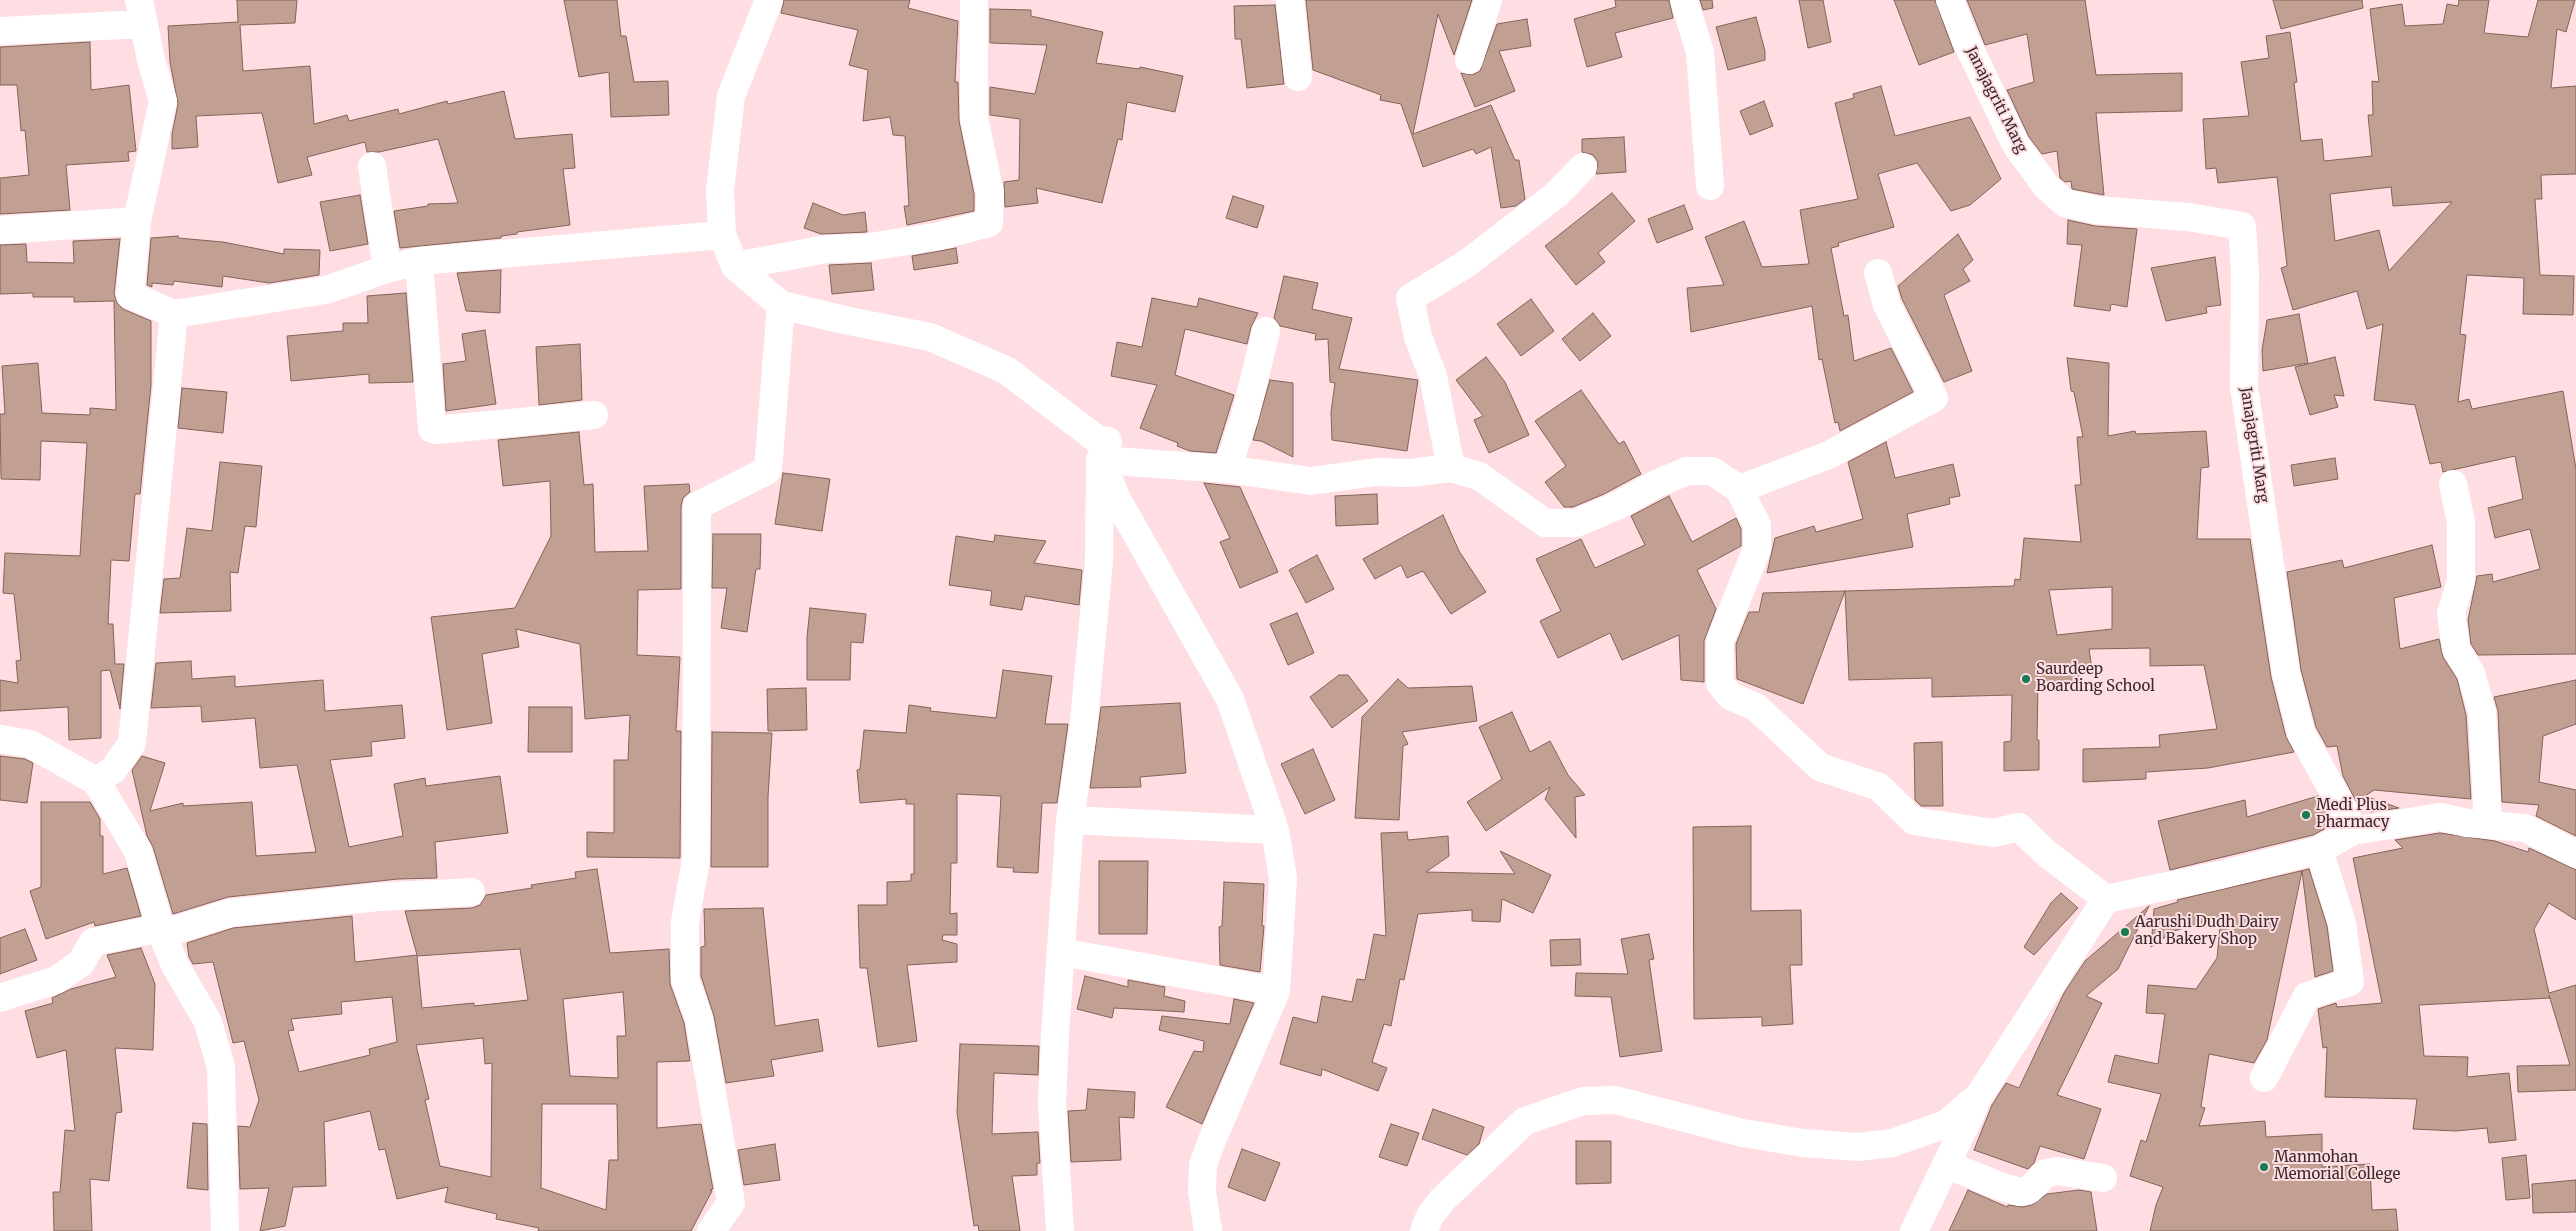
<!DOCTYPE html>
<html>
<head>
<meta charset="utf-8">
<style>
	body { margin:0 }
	canvas { display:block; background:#fedee2 }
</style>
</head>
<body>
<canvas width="2576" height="1231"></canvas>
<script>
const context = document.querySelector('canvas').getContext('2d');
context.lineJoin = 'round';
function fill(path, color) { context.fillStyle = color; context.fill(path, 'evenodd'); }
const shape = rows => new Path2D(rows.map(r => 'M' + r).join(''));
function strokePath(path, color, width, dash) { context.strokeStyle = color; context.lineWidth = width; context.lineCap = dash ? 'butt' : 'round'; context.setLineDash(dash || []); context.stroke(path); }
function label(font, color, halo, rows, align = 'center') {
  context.font = font + ' Merriweather,serif'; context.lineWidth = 4; context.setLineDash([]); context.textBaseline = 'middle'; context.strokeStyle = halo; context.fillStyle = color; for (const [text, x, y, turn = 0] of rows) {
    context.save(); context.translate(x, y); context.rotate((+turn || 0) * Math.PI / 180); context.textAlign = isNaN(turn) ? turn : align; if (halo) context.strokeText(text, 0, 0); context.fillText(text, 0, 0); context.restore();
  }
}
const building = shape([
	[237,0,297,0,295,23,240,25,243,71,310,66,314,124,347,115,349,121,398,109,399,114,447,101,448,104,504,91,515,139,572,134,575,168,563,169,570,225,517,232,517,234,501,236,501,238,400,248,394,211,428,206,428,204,458,203,438,139,379,152,367,152,365,142,307,157,312,175,278,183,262,113,196,116,198,147,172,149,172,134,178,104,170,62,168,26,238,22,237,0],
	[564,0,617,0,621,36,626,36,634,82,668,81,669,115,611,117,609,72,579,77,564,0],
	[784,0,910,0,908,8,958,21,955,82,958,82,959,121,974,194,974,211,907,225,904,206,909,206,905,136,893,135,890,117,863,121,868,70,849,65,858,30,781,13,784,0],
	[1306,0,1472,0,1454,55,1438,14,1413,134,1491,105,1515,160,1519,160,1525,199,1516,206,1501,208,1491,147,1476,154,1473,149,1423,167,1401,104,1380,100,1381,95,1313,70,1306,0],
	[1615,0,1669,0,1673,18,1615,33,1622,57,1587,67,1574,19,1616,7,1615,0],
	[1700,0,1712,0,1713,8,1703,10,1700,0],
	[1799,0,1823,0,1831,42,1808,48,1799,0],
	[1894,0,1935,0,1954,52,1919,65,1894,0],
	[1967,0,2085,0,2096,75,2182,73,2182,111,2096,113,2104,195,2072,189,2071,181,2065,182,2060,178,2057,151,2042,154,2029,137,2007,90,2034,82,2027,34,1985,45,1967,0],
	[2273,0,2362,0,2363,8,2281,29,2273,0],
	[2459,0,2489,0,2484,33,2528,37,2538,0,2575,0,2566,32,2557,29,2551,88,2576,86,2576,174,2541,175,2542,199,2535,199,2540,275,2574,276,2573,315,2523,314,2524,278,2467,275,2460,334,2466,335,2458,402,2469,399,2472,409,2563,391,2576,469,2576,654,2478,655,2471,644,2468,620,2477,576,2492,574,2493,582,2540,569,2530,529,2495,538,2488,508,2523,499,2515,456,2443,472,2441,462,2430,464,2415,405,2374,400,2383,324,2367,329,2357,291,2293,310,2281,268,2287,266,2277,177,2218,183,2216,168,2206,169,2203,119,2249,116,2241,62,2269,58,2266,36,2290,32,2297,82,2294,83,2301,141,2322,139,2324,161,2372,156,2368,115,2373,115,2372,81,2379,82,2370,9,2402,4,2405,26,2443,24,2447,4,2458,6,2459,0],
	[2391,187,2393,206,2452,202,2389,271,2379,230,2335,241,2330,194,2391,187],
	[1275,5,1284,84,1247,88,1241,39,1235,39,1234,6,1275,5],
	[990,9,1031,10,1031,16,1103,32,1096,63,1139,69,1140,67,1183,76,1175,112,1127,102,1122,140,1118,139,1102,203,1036,188,1038,203,1005,207,1004,182,1019,180,1020,119,990,115,990,87,1035,94,1047,45,990,43,990,9],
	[1756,17,1765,51,1765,60,1728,70,1716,27,1756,17],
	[1527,19,1531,46,1499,51,1515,91,1475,107,1461,73,1472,75,1480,71,1497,24,1527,19],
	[90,42,91,90,129,85,136,151,128,152,129,161,66,165,70,210,0,214,0,178,29,175,25,130,21,131,17,85,0,85,0,47,90,42],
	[1881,86,1895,136,1970,117,2001,179,1970,205,1951,211,1917,163,1878,174,1894,227,1838,243,1839,246,1831,248,1844,316,1848,315,1854,361,1891,348,1913,392,1840,431,1838,422,1835,423,1822,359,1819,360,1812,306,1691,332,1687,288,1724,285,1705,237,1744,221,1762,267,1809,264,1800,210,1858,199,1835,103,1854,98,1853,94,1881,86],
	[1764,101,1773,126,1750,135,1740,111,1764,101],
	[1624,137,1626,172,1596,174,1598,162,1593,155,1582,152,1582,139,1624,137],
	[1612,193,1635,221,1598,253,1605,262,1576,285,1545,246,1612,193],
	[360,195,368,244,330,251,320,202,360,195],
	[1233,196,1264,206,1257,228,1226,218,1233,196],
	[813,203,843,215,865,212,867,232,821,234,804,228,813,203],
	[1684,205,1693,229,1657,243,1648,219,1684,205],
	[2068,220,2095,226,2137,229,2127,307,2111,304,2110,311,2074,306,2082,245,2067,244,2068,220],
	[1958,234,1973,260,1963,269,1970,281,1944,295,1972,371,1944,382,1902,299,1898,286,1958,234],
	[178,236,178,238,223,242,284,254,284,249,320,250,319,275,269,283,223,276,222,287,174,281,173,285,152,283,152,287,147,285,151,238,178,236],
	[120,239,114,294,117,303,123,309,151,321,151,385,140,494,135,494,129,561,111,560,108,624,113,624,115,664,124,664,120,709,110,670,101,671,101,738,69,740,68,707,0,711,0,680,18,683,16,661,21,660,14,594,3,593,5,553,80,556,87,443,41,441,40,480,1,479,0,414,5,414,2,366,38,363,42,413,90,415,90,408,116,410,114,301,74,302,74,297,33,297,33,293,0,294,0,245,26,244,27,262,74,263,73,241,120,239],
	[956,248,958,263,914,270,912,256,956,248],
	[2215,257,2221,305,2206,307,2207,313,2166,321,2151,268,2215,257],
	[871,263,874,290,832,294,829,265,871,263],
	[501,270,500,313,466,311,457,273,501,270],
	[1284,276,1318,283,1312,309,1352,318,1339,369,1418,380,1407,451,1332,440,1331,412,1335,383,1330,382,1328,339,1315,340,1316,334,1280,326,1274,318,1284,276],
	[406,293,413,382,369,383,369,374,291,381,287,336,343,331,343,323,368,323,367,296,406,293],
	[1152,298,1197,307,1199,298,1258,313,1251,327,1247,344,1185,329,1175,375,1234,395,1216,453,1190,451,1177,446,1178,443,1140,428,1157,385,1111,376,1117,342,1142,347,1152,298],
	[1531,299,1554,331,1521,356,1497,324,1531,299],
	[1593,313,1611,336,1580,361,1562,339,1593,313],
	[2299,314,2308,363,2263,371,2262,350,2267,320,2299,314],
	[485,330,496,404,446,411,443,364,466,361,462,334,485,330],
	[580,344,582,400,539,405,536,347,580,344],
	[1486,357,1505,382,1529,435,1489,453,1474,420,1483,416,1456,380,1486,357],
	[2335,357,2344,396,2334,395,2338,407,2310,415,2295,367,2335,357],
	[2067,358,2109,363,2108,436,2135,431,2136,434,2206,431,2209,467,2201,468,2197,539,2250,539,2271,677,2286,737,2294,752,2208,768,2146,772,2146,779,2083,782,2083,749,2160,747,2159,735,2217,729,2204,665,2150,666,2150,648,2089,649,2092,669,2078,671,2079,680,2038,685,2037,740,2039,740,2039,770,2004,771,2004,742,2011,741,2012,695,1932,697,1932,678,1849,680,1845,591,2014,586,2015,579,2020,580,2024,538,2081,542,2075,485,2081,485,2077,437,2083,437,2074,392,2071,391,2067,358],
	[2112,587,2112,629,2057,635,2049,590,2112,587],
	[1270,380,1293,383,1293,457,1261,441,1253,440,1270,380],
	[182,388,227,392,223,433,178,428,182,388],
	[1581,390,1619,444,1624,441,1641,474,1604,494,1573,507,1564,507,1545,482,1566,466,1535,421,1581,390],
	[579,432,584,485,593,484,595,552,648,551,644,486,689,484,690,492,683,498,681,506,681,589,638,590,637,655,680,657,676,731,681,731,680,858,587,857,587,832,614,833,614,760,628,760,630,715,585,719,580,644,516,629,519,647,482,654,492,723,447,730,431,617,515,608,551,536,550,481,503,486,498,440,579,432],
	[1886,442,1895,478,1953,464,1960,496,1949,498,1950,504,1907,514,1913,547,1767,573,1775,538,1814,526,1816,532,1863,519,1848,462,1886,442],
	[2335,458,2338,479,2294,486,2291,465,2335,458],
	[220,462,262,466,256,527,245,526,238,573,230,572,231,611,160,613,164,579,180,578,187,528,212,531,220,462],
	[783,473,830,479,822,531,775,524,783,473],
	[1204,483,1240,487,1278,572,1240,588,1220,542,1230,538,1204,483],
	[1377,494,1378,524,1336,526,1335,496,1377,494],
	[1669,496,1692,542,1736,518,1741,529,1741,546,1697,570,1716,609,1704,641,1704,682,1681,680,1679,635,1622,660,1610,633,1558,658,1540,621,1561,611,1536,559,1581,539,1595,568,1645,545,1631,516,1669,496],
	[1443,515,1459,551,1486,592,1451,614,1423,571,1407,578,1401,565,1375,579,1363,559,1443,515],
	[713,534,761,534,760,569,756,569,747,632,721,628,727,588,712,588,713,534],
	[995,535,1046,541,1034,563,1082,570,1079,605,1025,596,1022,610,990,605,992,591,949,585,956,536,994,542,995,535],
	[2432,545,2441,587,2394,598,2400,649,2439,639,2443,657,2457,679,2466,715,2471,799,2374,790,2365,796,2399,808,2371,812,2359,799,2356,801,2343,776,2337,746,2327,747,2316,727,2301,670,2287,572,2342,560,2344,568,2432,545],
	[1317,555,1334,589,1306,603,1289,570,1317,555],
	[1845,591,1803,704,1737,679,1736,644,1749,612,1759,612,1763,593,1845,591],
	[810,608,866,614,863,643,851,642,850,680,807,680,807,637,810,608],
	[1297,613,1314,653,1288,665,1270,624,1297,613],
	[191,661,192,679,235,676,235,687,323,680,325,711,402,705,405,738,371,742,372,756,330,760,349,847,403,836,394,784,425,778,426,786,500,776,508,833,435,842,437,878,398,879,228,897,173,914,153,847,147,836,132,770,142,756,165,763,150,811,183,803,183,806,252,802,256,856,316,852,297,765,260,768,255,718,202,722,201,706,151,708,156,663,191,661],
	[1003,670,1052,676,1045,724,1068,724,1057,803,1042,803,1038,873,1013,872,1014,868,997,867,1001,796,957,794,957,863,951,863,950,914,957,913,957,935,943,935,942,940,957,944,957,962,907,965,917,1041,878,1047,867,968,860,968,858,905,887,905,887,882,911,881,911,874,914,874,914,804,906,804,906,799,860,803,857,770,860,769,864,730,906,733,909,705,931,708,930,711,996,718,1003,670],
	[1339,675,1348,675,1368,701,1332,728,1310,697,1339,675],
	[1398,679,1408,688,1472,686,1477,721,1402,732,1408,744,1403,746,1399,820,1355,818,1362,717,1398,679],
	[2576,680,2576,724,2543,736,2539,782,2576,790,2576,836,2536,816,2539,805,2502,802,2498,711,2494,697,2576,680],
	[806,688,807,730,768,731,767,689,806,688],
	[1180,703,1186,773,1140,777,1141,787,1090,788,1101,707,1180,703],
	[529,707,572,707,572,752,528,752,529,707],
	[1512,712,1530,752,1550,741,1568,775,1585,795,1575,797,1576,838,1545,799,1550,787,1486,831,1467,802,1502,779,1479,727,1512,712],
	[712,732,772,733,768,797,768,867,711,867,712,732],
	[1942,742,1943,806,1921,806,1915,800,1914,743,1942,742],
	[1313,749,1335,800,1305,814,1281,764,1313,749],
	[0,756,25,759,33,763,27,803,0,800,0,756],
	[2318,796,2332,825,2313,835,2170,870,2158,821,2245,800,2247,817,2318,796],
	[41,802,90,802,100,819,100,836,103,836,103,874,127,868,141,916,95,926,94,922,46,939,30,891,41,887,41,802],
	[1751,826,1751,911,1801,910,1802,965,1790,965,1793,1024,1762,1026,1762,1017,1694,1019,1693,827,1751,826],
	[1407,832,1408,840,1448,836,1449,856,1426,872,1515,874,1500,851,1551,875,1533,913,1502,899,1500,922,1472,921,1472,910,1418,914,1404,980,1400,979,1391,1026,1384,1024,1372,1062,1387,1068,1378,1091,1322,1069,1321,1076,1280,1064,1293,1017,1317,1023,1322,996,1352,1002,1357,979,1365,980,1374,934,1386,936,1381,833,1407,832],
	[2440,833,2495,841,2528,852,2529,848,2576,870,2576,920,2549,903,2534,929,2549,993,2576,985,2576,1090,2518,1092,2517,1066,2570,1065,2549,995,2550,998,2419,1005,2424,1056,2468,1057,2467,1077,2509,1073,2516,1140,2489,1143,2487,1128,2456,1131,2413,1129,2417,1099,2325,1097,2327,1047,2323,1048,2318,1009,2336,1003,2337,1007,2382,1003,2353,858,2403,848,2395,840,2440,833],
	[1099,861,1148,861,1147,934,1099,934,1099,861],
	[597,869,610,953,669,949,670,984,684,1023,690,1061,657,1062,657,1128,701,1124,713,1189,710,1190,712,1191,691,1231,538,1231,539,1228,496,1219,497,1214,445,1202,448,1187,397,1199,385,1149,379,1150,370,1111,324,1122,326,1186,293,1187,285,1226,260,1231,269,1188,240,1189,238,1126,250,1127,259,1100,244,1041,233,1043,213,962,193,964,189,957,187,943,233,928,352,916,355,962,417,955,405,911,472,908,480,905,486,895,532,888,531,885,576,878,575,872,597,869],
	[520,949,528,1000,474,1006,474,1003,422,1008,417,956,520,949],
	[623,992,626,1036,617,1036,618,1078,570,1076,563,999,623,992],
	[392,997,397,1042,369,1049,370,1055,299,1072,288,1031,294,1030,291,1019,342,1014,341,1002,392,997],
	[483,1038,485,1064,492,1063,491,1177,440,1166,425,1100,429,1099,416,1045,483,1038],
	[542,1104,617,1104,618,1160,609,1160,606,1210,541,1188,542,1104],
	[2309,869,2327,926,2333,971,2315,977,2302,871,2267,1040,2254,1063,2209,1054,2201,1107,2205,1108,2199,1126,2265,1121,2266,1137,2322,1134,2322,1167,2370,1164,2372,1210,2396,1209,2398,1231,2150,1231,2156,1205,2163,1187,2130,1176,2141,1140,2146,1142,2161,1094,2108,1082,2115,1055,2158,1064,2165,1014,2146,1013,2148,985,2196,989,2217,958,2221,917,2174,931,2151,947,2154,909,2178,902,2177,900,2309,869],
	[1224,882,1264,884,1262,926,1264,926,1260,972,1220,965,1219,927,1222,926,1224,882],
	[2061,893,2078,908,2034,955,2024,947,2051,903,2061,893],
	[2149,906,2118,969,2086,996,2102,1003,2057,1095,2101,1109,2084,1159,2040,1146,2034,1163,2028,1169,1974,1150,1992,1105,2006,1083,2019,1088,2064,993,2085,961,2149,906],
	[763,908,775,1026,818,1019,823,1051,771,1060,774,1076,726,1083,714,1016,701,976,701,947,705,946,704,909,763,908],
	[25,929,37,960,0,974,0,938,25,929],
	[1649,934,1654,959,1649,960,1662,1051,1620,1057,1611,997,1575,996,1576,973,1628,974,1621,939,1649,934],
	[1580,939,1581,965,1551,966,1550,940,1580,939],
	[141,948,155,984,153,1050,115,1048,122,1112,116,1113,109,1181,90,1179,92,1231,54,1231,53,1192,60,1192,65,1130,75,1131,66,1050,37,1058,25,1011,53,1003,52,998,71,989,116,977,107,955,141,948],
	[1085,976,1128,987,1128,980,1165,987,1164,996,1185,1001,1184,1012,1114,1008,1112,1018,1077,1009,1085,976],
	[1234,999,1254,1003,1202,1124,1166,1107,1194,1051,1203,1052,1204,1041,1159,1030,1162,1016,1230,1024,1234,999],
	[960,1044,1039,1046,1038,1075,994,1073,992,1134,1038,1132,1040,1163,1037,1163,1037,1175,1012,1176,1020,1231,979,1231,978,1225,974,1226,957,1113,960,1044],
	[1088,1089,1135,1092,1134,1118,1119,1117,1121,1160,1071,1162,1068,1111,1086,1110,1088,1089],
	[1433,1109,1484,1127,1479,1144,1467,1155,1422,1139,1433,1109],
	[193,1123,207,1124,208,1190,187,1188,193,1123],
	[1391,1124,1419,1133,1407,1166,1379,1157,1391,1124],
	[1576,1141,1611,1141,1611,1183,1576,1184,1576,1141],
	[775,1144,780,1180,744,1185,738,1150,775,1144],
	[1242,1149,1280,1163,1265,1201,1228,1187,1242,1149],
	[2526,1155,2530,1198,2506,1200,2502,1158,2526,1155],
	[2576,1180,2576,1212,2533,1213,2532,1184,2576,1180],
	[1968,1190,2007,1207,2008,1205,2023,1207,2032,1205,2047,1194,2079,1190,2091,1192,2097,1231,1949,1231,1968,1190]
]);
fill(building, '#c19f93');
strokePath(building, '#836358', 1);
strokePath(shape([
	[139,0,151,60,163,101,137,221,130,295,174,314,326,290,387,269,419,261,722,235],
	[769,0,731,96,720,190,722,235,735,266,781,305,849,321,930,337,1006,370,1098,440,1108,441,1100,460,1227,469],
	[1290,0,1298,77],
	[1684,0,1700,52,1710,186],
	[1950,0,1966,41,2016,145,2046,186,2065,203,2096,210,2188,217,2242,226,2245,273,2244,387,2286,673,2301,733,2343,809,2353,831],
	[0,31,143,24],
	[1469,60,1488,0],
	[372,166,387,269],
	[0,230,137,221],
	[419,261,432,429,436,430,594,415],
	[735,266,827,249,863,248,940,236,989,223,990,193,974,118,974,0],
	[1266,331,1245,416,1227,469,1311,481,1376,472,1409,473,1451,468,1479,476,1545,523,1576,523,1619,505,1656,484,1687,471,1712,471,1739,489,1757,525,1757,549,1720,641,1720,683,1730,696,1756,707,1820,767,1879,787,1914,821,1993,833,2019,827,2046,853,2106,899],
	[1451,468,1433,376,1418,337,1410,298,1466,264,1557,194,1583,167],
	[1104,469,1118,501,1230,699,1275,830],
	[2453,484,2461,522,2461,581,2451,613,2456,649,2471,673,2482,712,2488,824],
	[1739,489,1829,455,1934,398,1887,305,1878,273],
	[0,739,30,744,96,781,138,851,162,934,175,965,208,1022,221,1067,225,1231],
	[96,781,113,770,132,743,174,314],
	[162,934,230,913,378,897,471,892],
	[1061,952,1276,991,1283,878,1275,830,1070,820],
	[0,998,56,980,81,963,93,942,160,928],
	[2264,1078,2307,996,2350,982,2342,923,2319,850],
	[1946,1164,1999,1186,2020,1192,2029,1190,2046,1173,2057,1171,2103,1178],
	[711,1231,731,1203,699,1019,685,979,685,922,696,860,697,506,768,470,781,305],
	[1060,1231,1052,1104,1055,1034,1070,820,1083,731,1099,561,1100,460],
	[1208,1231,1202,1191,1203,1165,1213,1138,1276,991],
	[1424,1231,1430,1216,1442,1200,1525,1121,1583,1101,1615,1100,1743,1133,1803,1143,1858,1147,1892,1143,1946,1124,1979,1096,2106,899,2220,875,2319,850,2353,831,2440,817,2467,823,2525,828,2576,854],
	[1914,1231,1974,1107]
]), '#fff', 28);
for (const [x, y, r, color] of [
	[2026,679,5,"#187a52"],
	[2306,815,5,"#187a52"],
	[2125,932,5,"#187a52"],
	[2264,1167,5,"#187a52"]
]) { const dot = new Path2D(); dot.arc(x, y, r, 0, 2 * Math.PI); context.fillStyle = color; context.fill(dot); strokePath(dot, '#fedee2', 2); }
label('15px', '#392a2c', '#fedee2', [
	["Janajagriti Marg",1996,100,63],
	["Janajagriti Marg",2254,445,81]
]);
label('15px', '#392a2c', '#fedee2', [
	["Saurdeep",2036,670],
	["Boarding School",2036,687],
	["Medi Plus",2316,806],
	["Pharmacy",2316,823],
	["Aarushi Dudh Dairy",2135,923],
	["and Bakery Shop",2135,940],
	["Manmohan",2274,1158],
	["Memorial College",2274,1175]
], 'left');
</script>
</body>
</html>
